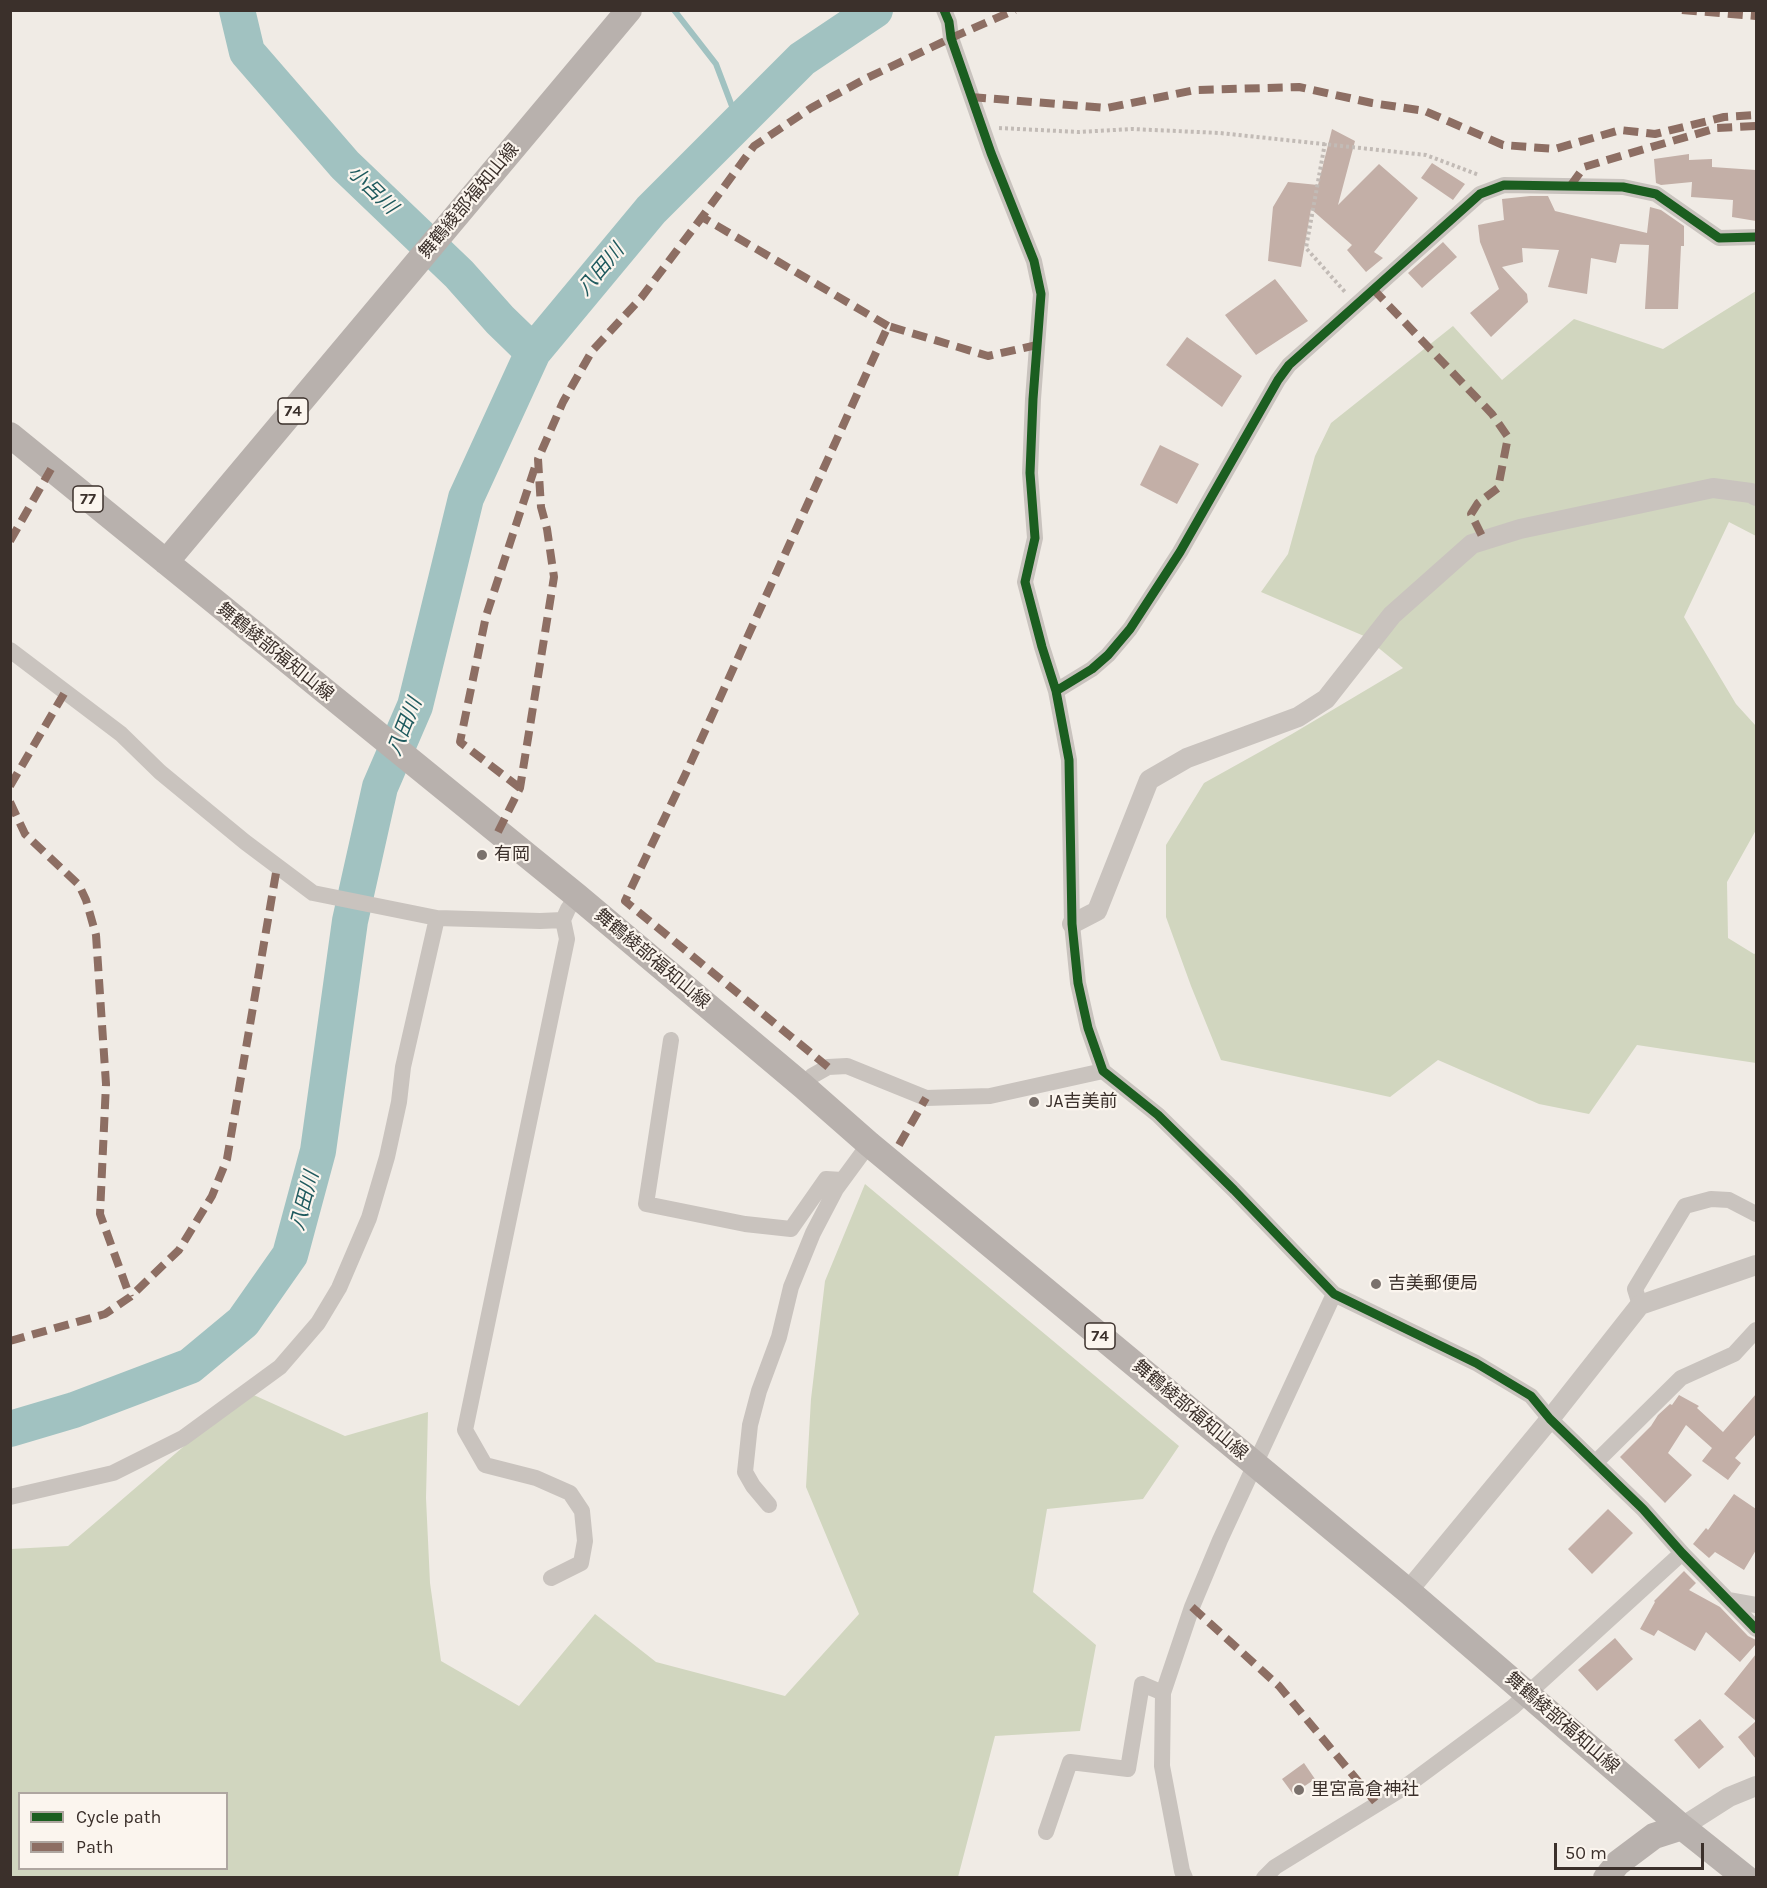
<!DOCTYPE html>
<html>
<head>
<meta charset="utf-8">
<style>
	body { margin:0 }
	#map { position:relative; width:1767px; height:1888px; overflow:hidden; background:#f0ebe5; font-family:Karla,sans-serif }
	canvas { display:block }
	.frame { position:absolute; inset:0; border:12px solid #3b302b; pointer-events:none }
	.legend { position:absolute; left:18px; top:1792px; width:210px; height:78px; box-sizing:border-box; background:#fbf5ee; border:2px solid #aea6a0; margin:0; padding:8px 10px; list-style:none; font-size:18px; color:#3b302b }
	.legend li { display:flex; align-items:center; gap:12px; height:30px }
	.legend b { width:30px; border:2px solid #aea6a0 }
	.scale { position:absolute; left:1554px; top:1843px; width:150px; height:27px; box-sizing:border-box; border:3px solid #3b302b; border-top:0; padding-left:8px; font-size:18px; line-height:21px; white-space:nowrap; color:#3b302b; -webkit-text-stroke:4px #fbf5ee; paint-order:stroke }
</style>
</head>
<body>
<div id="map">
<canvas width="1767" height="1888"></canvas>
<div class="frame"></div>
<ul class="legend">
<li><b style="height:8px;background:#1b5e20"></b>Cycle path</li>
<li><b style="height:8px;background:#8d6e63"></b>Path</li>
</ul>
<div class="scale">50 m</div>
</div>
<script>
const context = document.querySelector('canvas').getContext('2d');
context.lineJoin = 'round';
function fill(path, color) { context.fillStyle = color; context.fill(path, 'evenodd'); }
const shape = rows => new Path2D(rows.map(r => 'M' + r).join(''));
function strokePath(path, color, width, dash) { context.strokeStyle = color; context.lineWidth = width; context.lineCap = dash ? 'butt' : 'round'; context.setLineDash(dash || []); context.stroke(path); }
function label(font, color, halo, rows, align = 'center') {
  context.font = font + ' Karla,"Noto Sans JP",sans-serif'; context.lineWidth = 4.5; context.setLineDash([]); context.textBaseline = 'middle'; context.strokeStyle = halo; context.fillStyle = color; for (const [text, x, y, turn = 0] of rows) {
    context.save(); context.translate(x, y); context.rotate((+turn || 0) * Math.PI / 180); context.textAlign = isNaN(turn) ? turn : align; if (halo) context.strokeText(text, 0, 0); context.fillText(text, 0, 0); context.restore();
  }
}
fill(shape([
	[1756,291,1756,536,1729,522,1684,617,1736,704,1756,726,1756,830,1727,882,1728,938,1754,954,1756,953,1756,1063,1637,1045,1589,1114,1539,1104,1438,1060,1390,1097,1221,1060,1191,986,1166,917,1166,845,1204,783,1292,734,1403,668,1364,636,1261,592,1288,554,1315,456,1331,423,1453,326,1502,380,1574,319,1663,349],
	[865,1184,1179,1446,1143,1499,1047,1509,1033,1592,1096,1645,1080,1731,995,1736,958,1877,11,1878,11,1549,68,1546,247,1392,345,1436,428,1412,426,1498,430,1583,441,1661,519,1706,595,1614,656,1662,785,1696,859,1614,806,1487,811,1399,825,1281],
	[20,1794,226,1794,226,1868,20,1868]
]), '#d1d6bf');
strokePath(shape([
	[674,10,716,64,738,122]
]), '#a1c2c1', 6);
strokePath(shape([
	[237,10,247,52,345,165,459,274,500,320,533,352],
	[10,1429,74,1410,190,1366,243,1322,290,1255,318,1151,350,921,380,787,415,706,466,498,533,352,651,210,802,59,875,10]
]), '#a1c2c1', 36);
fill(shape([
	[1332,129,1355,141,1338,205,1379,164,1418,198,1374,252,1383,258,1366,272,1347,250,1352,245,1311,209,1301,267,1268,261,1273,207,1288,182,1318,185],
	[1689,154,1689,160,1712,159,1712,167,1756,170,1756,221,1732,217,1733,200,1691,197,1692,182,1661,185,1656,183,1654,159],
	[1432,163,1465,184,1453,200,1421,178],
	[1530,196,1548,196,1555,211,1647,233,1650,207,1661,210,1684,226,1684,246,1681,246,1678,309,1645,309,1649,245,1620,244,1616,263,1591,258,1587,294,1548,287,1559,250,1522,248,1523,262,1502,267,1527,294,1528,302,1491,337,1470,313,1499,289,1480,242,1478,225,1504,220,1502,199],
	[1443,242,1457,257,1422,288,1408,273],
	[1275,279,1308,321,1256,355,1225,315],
	[1187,337,1242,376,1222,407,1166,365],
	[1160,445,1199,464,1177,504,1140,485],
	[1756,1394,1756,1434,1735,1458,1741,1463,1728,1480,1702,1461,1712,1448,1686,1425,1668,1453,1692,1475,1665,1503,1620,1457,1651,1426,1658,1415,1670,1404,1672,1405,1679,1395,1699,1406,1697,1408,1723,1432],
	[1734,1494,1756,1509,1756,1550,1744,1570,1715,1552,1709,1558,1693,1544,1706,1528,1708,1530],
	[1608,1509,1633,1533,1592,1574,1568,1549],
	[1684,1571,1696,1583,1689,1590,1720,1607,1748,1636,1756,1640,1756,1644,1740,1662,1706,1632,1695,1651,1658,1630,1654,1636,1640,1629,1655,1602,1654,1601],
	[1615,1638,1633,1659,1597,1691,1578,1670],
	[1756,1654,1756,1759,1738,1737,1756,1721,1724,1694],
	[1700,1719,1724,1747,1699,1769,1674,1740],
	[1304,1763,1315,1779,1293,1794,1282,1779]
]), '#c3afa7');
strokePath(shape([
	[999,128,1079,132,1132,129,1220,133,1426,155,1479,175],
	[1325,143,1306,248,1345,292]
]), '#c2bbb6', 4, [3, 3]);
strokePath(shape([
	[944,10,949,22,951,38,991,153,1034,261,1041,294,1033,399,1030,473,1035,538,1025,582,1042,647,1056,691,1069,760,1072,924,1078,983,1088,1028,1103,1071,1158,1115,1234,1190,1334,1294,1476,1363,1531,1396,1550,1419,1643,1509,1682,1553,1756,1629],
	[10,650,121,734,160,772,245,842,313,893,437,918,540,921,563,920,568,909,577,896],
	[1056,691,1092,669,1108,655,1130,629,1180,552,1278,380,1289,365,1480,194,1504,185,1623,187,1656,194,1719,238,1756,237],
	[671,1040,646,1204,745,1224,791,1229,826,1179,842,1180],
	[803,1086,812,1076,828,1067,847,1066,926,1098,990,1096,1103,1071],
	[1640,1305,1635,1289,1685,1206,1711,1199,1729,1200,1756,1214],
	[1595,1463,1681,1378,1734,1354,1756,1330],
	[10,1497,113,1473,183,1438,280,1367,318,1323,339,1288,369,1218,387,1157,399,1102,403,1067,437,918],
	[769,1505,753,1486,745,1472,750,1425,759,1391,779,1337,791,1287,813,1233,836,1189,869,1144],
	[551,1578,581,1563,585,1541,582,1511,570,1493,536,1478,485,1465,465,1430,567,939,563,920],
	[1728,1600,1756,1605],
	[1046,1832,1070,1762,1128,1769,1142,1684,1163,1693],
	[1185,1878,1182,1871,1162,1766,1163,1693,1192,1607,1220,1540,1334,1294],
	[1264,1878,1275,1867,1405,1787,1513,1707,1682,1553]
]), '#c9c3be', 16);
strokePath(shape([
	[1072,924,1097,911,1149,780,1187,758,1298,717,1326,699,1392,615,1472,544,1520,529,1713,488,1751,493,1756,496],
	[1408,1591,1550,1419,1640,1305,1756,1265],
	[1682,1827,1729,1797,1756,1786]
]), '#c9c3be', 20);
strokePath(shape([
	[10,435,577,896,803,1086,869,1144,1408,1591,1682,1827,1746,1878],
	[166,562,629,10],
	[1606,1878,1618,1863,1654,1836,1682,1827]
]), '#b8b1ad', 26);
strokePath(shape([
	[1682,10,1756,16],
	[971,97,1107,108,1195,90,1299,87,1372,103,1425,111,1503,145,1555,149,1620,130,1655,134,1724,117,1756,115],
	[1571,185,1584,167,1624,155,1717,128,1756,126],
	[1373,289,1492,414,1508,437,1498,488,1478,503,1471,514,1484,540],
	[888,326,702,217,754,146,811,108,865,79,951,38,1015,10],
	[10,541,51,469],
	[10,786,65,692],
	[520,788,460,742,486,616,536,464],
	[10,802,25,834,79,885,86,900,96,935,106,1084,100,1214,130,1297],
	[498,832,520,788,554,577,547,529,541,507,538,459,563,402,592,351,641,298,702,217],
	[828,1067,625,901,686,773,888,326,988,356,1037,345],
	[899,1145,926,1098],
	[10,1341,105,1314,130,1297,179,1250,212,1196,227,1159,277,867],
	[1192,1607,1279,1686,1377,1804]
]), '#8d6e63', 8, [15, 8]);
strokePath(shape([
	[944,10,949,22,951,38,991,153,1034,261,1041,294,1033,399,1030,473,1035,538,1025,582,1042,647,1056,691,1069,760,1072,924,1078,983,1088,1028,1103,1071,1158,1115,1234,1190,1334,1294,1476,1363,1531,1396,1550,1419,1643,1509,1682,1553,1756,1629],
	[1056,691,1092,669,1108,655,1130,629,1180,552,1278,380,1289,365,1480,194,1504,185,1623,187,1656,194,1719,238,1756,237]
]), '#1b5e20', 9);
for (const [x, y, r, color] of [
	[482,855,6,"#7a716c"],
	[1034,1102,6,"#7a716c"],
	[1376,1284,6,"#7a716c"],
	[1299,1790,6,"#7a716c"]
]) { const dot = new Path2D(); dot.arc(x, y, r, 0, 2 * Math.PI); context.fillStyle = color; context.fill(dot); strokePath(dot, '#fbf5ee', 2); }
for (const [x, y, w] of [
	[293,411,30],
	[88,499,30],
	[1100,1336,30]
]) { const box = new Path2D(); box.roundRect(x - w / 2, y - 13, w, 26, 4.5); context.fillStyle = '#fbf5ee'; context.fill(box); strokePath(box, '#3b302b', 1.5); }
label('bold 16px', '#3b302b', null, [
	["74",293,411],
	["77",88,499],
	["74",1100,1336]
]);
label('18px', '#3b302b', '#fbf5ee', [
	["舞鶴綾部福知山線",469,201,-50],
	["舞鶴綾部福知山線",275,652,39],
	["舞鶴綾部福知山線",652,959,40],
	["舞鶴綾部福知山線",1190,1410,40],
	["舞鶴綾部福知山線",1562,1723,41]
]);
label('18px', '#3b302b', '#fbf5ee', [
	["有岡",494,855],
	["JA吉美前",1046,1102],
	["吉美郵便局",1388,1284],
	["里宮高倉神社",1311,1790]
], 'left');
label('italic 20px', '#1f5a5e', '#fbf5ee', [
	["小呂川",372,190,44],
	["八田川",601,270,-50],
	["八田川",405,727,-68],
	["八田川",305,1201,-75]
]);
</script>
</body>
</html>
